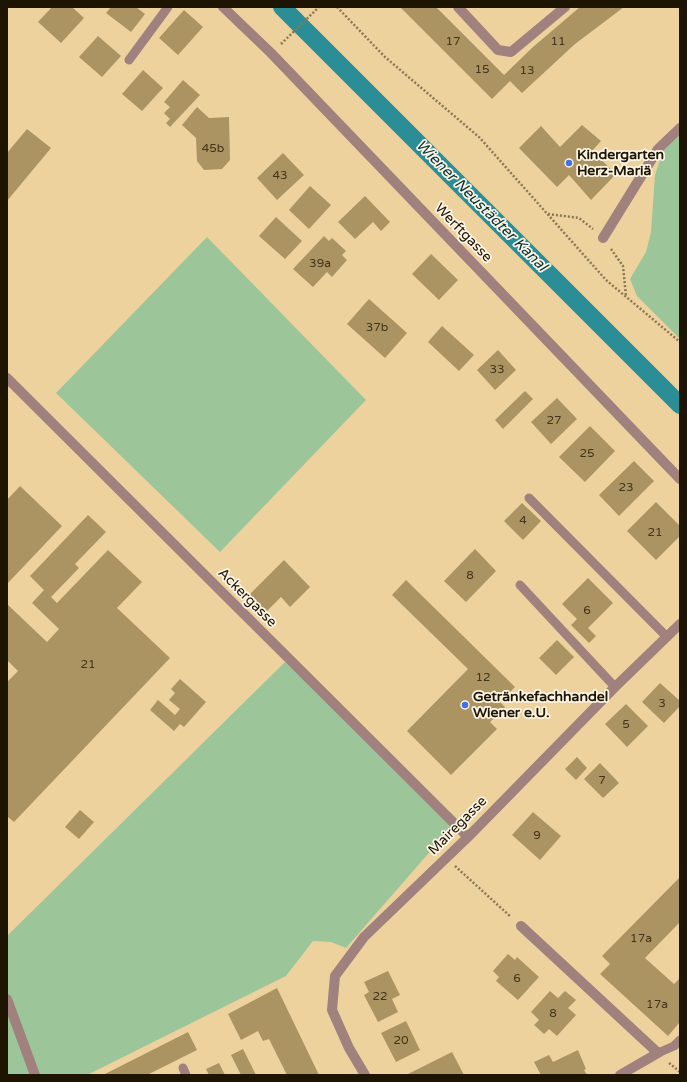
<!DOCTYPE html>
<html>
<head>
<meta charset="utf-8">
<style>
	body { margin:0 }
	#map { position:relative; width:687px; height:1082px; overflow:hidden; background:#edd29e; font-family:"Varela Round",sans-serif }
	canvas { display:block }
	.frame { position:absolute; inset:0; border:8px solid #1e1402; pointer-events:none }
</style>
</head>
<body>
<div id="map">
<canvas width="687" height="1082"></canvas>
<div class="frame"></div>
</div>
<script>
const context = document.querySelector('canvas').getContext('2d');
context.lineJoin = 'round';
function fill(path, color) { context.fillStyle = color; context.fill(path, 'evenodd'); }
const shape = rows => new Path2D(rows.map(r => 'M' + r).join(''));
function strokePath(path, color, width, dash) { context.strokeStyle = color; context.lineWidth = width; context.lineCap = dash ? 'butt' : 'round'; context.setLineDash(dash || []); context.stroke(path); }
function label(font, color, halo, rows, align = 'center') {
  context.font = font + ' "Varela Round",sans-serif'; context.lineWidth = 3.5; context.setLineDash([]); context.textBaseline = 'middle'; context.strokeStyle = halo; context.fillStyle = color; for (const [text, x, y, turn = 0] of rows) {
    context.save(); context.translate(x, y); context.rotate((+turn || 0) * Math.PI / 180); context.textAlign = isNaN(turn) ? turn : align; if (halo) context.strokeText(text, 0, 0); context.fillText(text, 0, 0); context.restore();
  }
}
fill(shape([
	[680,135,680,339,637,296,630,279,646,252,651,232,655,175,663,151],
	[207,237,366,400,220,552,56,393],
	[285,662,455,823,346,948,331,942,313,941,286,976,87,1075,7,1075,7,936]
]), '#9cc69a');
strokePath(shape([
	[282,7,680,405]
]), '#2b8e97', 18);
fill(shape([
	[52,7,72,7,84,18,61,43,38,22],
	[111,7,136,7,145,14,131,32,106,13],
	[400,7,436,7,504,75,533,47,580,7,624,7,575,44,522,93,510,81,492,99],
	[184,10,203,27,178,55,159,38],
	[98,36,121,56,102,77,79,57],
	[143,70,163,88,142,111,122,94],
	[183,80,200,95,170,127,166,123,170,119,164,113,170,107,164,102],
	[197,107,209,118,229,117,230,160,222,169,204,170,197,161,196,138,182,125],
	[582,125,601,141,592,151,616,174,591,200,569,175,557,187,519,148,541,126,560,147],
	[27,129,51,148,7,201,7,153],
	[283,153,304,175,277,200,257,178],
	[310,186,331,205,309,229,289,210],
	[365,196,390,222,381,231,373,222,355,239,338,222],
	[276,217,302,241,285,259,259,236],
	[324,236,329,241,332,238,346,251,342,255,347,260,332,277,327,272,313,287,293,269],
	[431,254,458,280,439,300,412,274],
	[369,299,407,333,385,358,347,324],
	[442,326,474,355,459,371,428,342],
	[498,350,516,370,495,390,477,370],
	[525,391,533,399,503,429,495,420],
	[557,398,577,419,551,444,531,422],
	[590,426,615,451,585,482,559,457],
	[634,461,654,481,619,516,599,495],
	[20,486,62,526,7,584,7,500],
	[656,502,680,526,680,536,656,560,627,531],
	[522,503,541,521,523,540,504,521],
	[88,515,106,532,75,564,79,568,51,597,57,603,108,550,142,582,117,608,170,658,14,822,8,817,7,818,7,682,18,671,7,660,7,604,47,642,59,629,32,603,44,590,30,576],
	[475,549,496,571,466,602,444,581],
	[284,560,310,587,290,607,281,597,265,613,248,596],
	[588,578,613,603,588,628,596,636,589,643,571,625,577,619,562,604],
	[406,580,515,687,500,702,505,707,490,722,497,729,451,775,407,731,468,669,392,595],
	[557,640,574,657,556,675,539,658],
	[180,679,206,702,184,727,180,724,174,731,150,710,158,700,175,715,180,709,169,700,175,693,171,689],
	[660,683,680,701,680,706,664,723,642,702],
	[626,704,648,726,627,747,605,724],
	[577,757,587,768,576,780,565,769],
	[600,763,619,783,603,798,584,779],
	[80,810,94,822,79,839,65,827],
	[533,812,561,836,540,860,512,835],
	[680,877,680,922,645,958,674,984,680,978,680,1022,668,1036,600,974,610,964,602,956],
	[508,954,515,960,517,957,539,977,518,1000,496,981,499,977,493,971],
	[388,971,400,995,392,999,398,1012,378,1022,364,995,369,992,364,982],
	[277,988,319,1075,287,1075,269,1039,263,1041,258,1031,241,1040,228,1014],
	[550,991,558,998,565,991,576,1000,568,1008,576,1015,557,1036,549,1029,544,1034,534,1025,539,1020,531,1012],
	[406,1021,420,1050,396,1062,381,1033],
	[188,1032,197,1050,147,1075,103,1075],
	[243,1049,256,1075,241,1075,231,1055],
	[578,1050,586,1069,584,1070,587,1075,541,1075,534,1062,549,1055,553,1062],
	[452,1052,464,1075,406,1075],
	[219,1063,225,1075,209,1075,206,1069]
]), '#ac9362');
strokePath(shape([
	[337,7,385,57,479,137,606,280,680,342],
	[281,44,319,7],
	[548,214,579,218,593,229],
	[611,249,623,266,626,296],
	[455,866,511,917],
	[669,1063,680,1072]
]), '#897753', 2.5, [2, 2]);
strokePath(shape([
	[129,60,168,7],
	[529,498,667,637],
	[520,585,615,687],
	[658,1053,674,1046,680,1040],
	[183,1068,186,1075]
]), '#a1817e', 9);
strokePath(shape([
	[223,7,271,53,680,479],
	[458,7,498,50,511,52,565,7],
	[603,238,658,149,680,128],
	[7,378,468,837],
	[521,926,658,1053,620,1075],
	[7,999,35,1075],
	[365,1075,349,1048,332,1010,335,976,364,937,468,837,615,687,680,624]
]), '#a1817e', 10);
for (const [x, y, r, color] of [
	[569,163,4,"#4072e3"],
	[465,705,4,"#4072e3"]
]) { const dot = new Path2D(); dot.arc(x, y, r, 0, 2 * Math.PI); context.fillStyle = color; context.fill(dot); strokePath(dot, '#fdf5e6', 1.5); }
label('12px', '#42341a', null, [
	["17",453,42],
	["11",558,42],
	["15",482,70],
	["13",527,71],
	["45b",213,149],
	["43",280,176],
	["39a",320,264],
	["37b",377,328],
	["33",497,370],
	["27",554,421],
	["25",587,454],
	["23",626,488],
	["4",523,521],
	["21",655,533],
	["8",470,576],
	["6",587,611],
	["21",88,665],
	["12",483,678],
	["3",662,704],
	["5",626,725],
	["7",602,781],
	["9",537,836],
	["17a",641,939],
	["6",517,979],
	["22",380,997],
	["17a",657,1005],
	["8",553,1014],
	["20",401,1041]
]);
label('bold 14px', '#1e1402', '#fdf5e6', [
	["Kindergarten",577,155],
	["Herz-Mariä",577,171],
	["Getränkefachhandel",473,697],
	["Wiener e.U.",473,713]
], 'left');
label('14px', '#1e1402', '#fdf5e6', [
	["Werftgasse",463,233,46],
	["Ackergasse",247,598,45],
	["Mairegasse",458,826,-45]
]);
label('italic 15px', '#043337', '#fdf5e6', [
	["Wiener Neustädter Kanal",481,206,45]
]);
</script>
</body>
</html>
